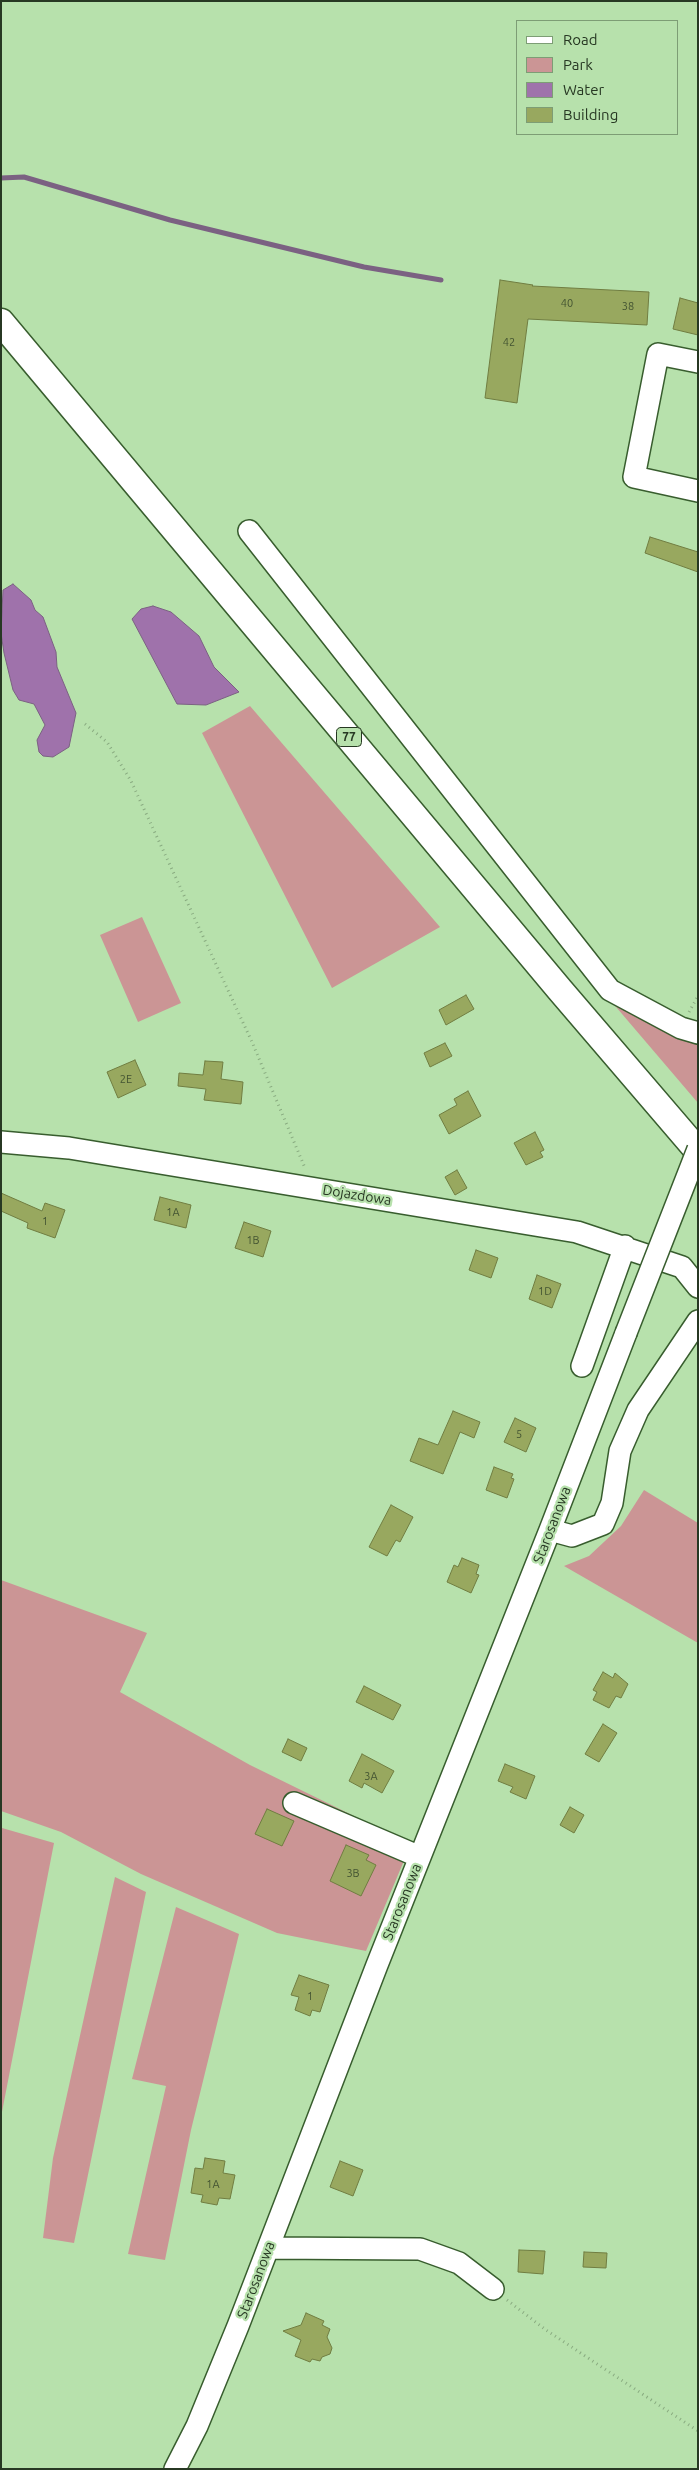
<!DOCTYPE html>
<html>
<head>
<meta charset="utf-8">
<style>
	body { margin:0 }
	#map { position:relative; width:699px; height:2470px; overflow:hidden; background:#b7e1ac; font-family:Ubuntu,sans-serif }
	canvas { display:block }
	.frame { position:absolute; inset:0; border:2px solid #273823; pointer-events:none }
	.legend { position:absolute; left:516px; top:20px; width:162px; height:115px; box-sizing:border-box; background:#b7e1ac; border:1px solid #7d9d75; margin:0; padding:6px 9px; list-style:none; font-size:15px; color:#273823 }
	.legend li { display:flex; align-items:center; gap:10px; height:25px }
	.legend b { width:25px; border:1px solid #7d9d75 }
</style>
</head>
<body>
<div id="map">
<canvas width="699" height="2470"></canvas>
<div class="frame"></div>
<ul class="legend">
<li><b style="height:6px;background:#fff"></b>Road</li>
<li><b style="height:14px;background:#cb9595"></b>Park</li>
<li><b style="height:14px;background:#9f72ab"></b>Water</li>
<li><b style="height:14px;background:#98a85f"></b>Building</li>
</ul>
</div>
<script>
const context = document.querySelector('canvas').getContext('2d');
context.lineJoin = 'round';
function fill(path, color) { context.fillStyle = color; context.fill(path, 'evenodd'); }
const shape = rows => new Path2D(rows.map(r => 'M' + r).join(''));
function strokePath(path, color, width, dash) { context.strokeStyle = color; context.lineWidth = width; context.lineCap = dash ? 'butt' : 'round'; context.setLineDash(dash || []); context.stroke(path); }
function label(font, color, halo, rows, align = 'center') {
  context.font = font + ' Ubuntu,sans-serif'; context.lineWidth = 4.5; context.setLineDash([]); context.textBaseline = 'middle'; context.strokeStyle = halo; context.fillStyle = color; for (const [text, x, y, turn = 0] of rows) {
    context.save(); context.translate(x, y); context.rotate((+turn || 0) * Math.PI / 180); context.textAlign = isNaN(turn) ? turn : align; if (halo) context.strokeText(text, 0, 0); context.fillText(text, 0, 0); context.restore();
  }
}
fill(shape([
	[250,706,440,927,332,988,202,733],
	[142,917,181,1003,138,1022,100,935],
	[605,994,698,1038,698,1103],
	[644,1490,698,1523,698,1643,564,1566,589,1556,621,1526],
	[1,1580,147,1633,120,1692,250,1765,411,1844,366,1951,277,1933,141,1874,61,1832,1,1811],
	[2,1828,54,1843,1,2117,1,1835],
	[115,1877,146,1892,74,2243,43,2238,53,2158],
	[176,1907,239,1934,191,2130,165,2260,128,2254,166,2086,132,2079]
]), '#cb9595');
const water = shape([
	[13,584,31,600,35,610,43,617,56,652,57,667,76,713,69,747,53,757,43,756,39,752,37,740,45,725,34,704,19,700,13,690,4,653,1,633,3,590,13,584],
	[153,606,171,612,199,636,214,667,239,692,206,705,177,704,132,619,141,609,153,606]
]);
fill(water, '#9f72ab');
strokePath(water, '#7b6182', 1);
strokePath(shape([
	[1,178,24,177,170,220,364,267,441,280]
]), '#7b6182', 5);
const building = shape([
	[500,280,533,285,532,286,649,292,647,325,528,319,517,403,485,398,500,280],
	[680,298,698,303,698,335,673,329,680,298],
	[650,537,698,552,698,572,645,553,650,537],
	[466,995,474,1009,446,1025,439,1010,466,995],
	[445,1043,452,1056,430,1067,424,1053,445,1043],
	[135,1060,146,1085,118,1098,107,1072,135,1060],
	[205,1061,223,1062,221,1079,243,1082,241,1104,204,1100,206,1089,178,1086,179,1073,203,1075,205,1061],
	[468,1091,481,1116,449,1134,439,1115,457,1105,454,1099,468,1091],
	[535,1132,544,1150,540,1152,543,1157,526,1165,514,1143,535,1132],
	[457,1170,467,1188,455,1195,445,1177,457,1170],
	[1,1193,42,1211,45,1203,65,1210,55,1238,27,1228,28,1223,1,1211,1,1193],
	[160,1197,191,1205,186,1228,154,1220,160,1197],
	[244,1222,271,1231,263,1257,235,1248,244,1222],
	[476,1250,498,1258,491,1278,469,1270,476,1250],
	[537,1275,561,1284,552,1308,529,1299,537,1275],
	[453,1411,480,1422,474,1438,460,1432,443,1474,410,1461,419,1438,438,1445,453,1411],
	[515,1418,536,1428,526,1452,504,1442,515,1418],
	[494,1467,513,1474,511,1478,514,1479,507,1498,486,1490,494,1467],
	[391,1505,413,1517,400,1542,396,1540,387,1556,369,1547,391,1505],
	[462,1558,479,1565,476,1574,479,1575,471,1593,447,1582,454,1565,458,1567,462,1558],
	[603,1672,613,1678,615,1673,628,1684,621,1698,616,1696,609,1708,593,1700,597,1692,593,1690,603,1672],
	[364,1686,401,1705,393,1720,356,1702,364,1686],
	[603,1724,617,1733,599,1762,585,1754,603,1724],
	[288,1739,307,1748,301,1761,282,1752,288,1739],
	[362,1754,394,1771,382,1793,364,1783,362,1788,349,1781,362,1754],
	[505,1764,535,1776,526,1799,510,1792,513,1787,498,1781,505,1764],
	[570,1807,584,1815,574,1833,560,1825,570,1807],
	[267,1809,294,1821,282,1846,255,1834,267,1809],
	[346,1845,369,1855,366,1860,376,1865,361,1896,330,1881,346,1845],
	[299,1975,329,1985,320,2012,312,2010,310,2016,295,2010,299,1997,291,1995,299,1975],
	[205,2158,225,2161,223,2173,235,2175,230,2199,219,2198,217,2205,201,2202,203,2195,191,2193,195,2168,203,2169,205,2158],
	[340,2161,363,2170,353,2196,330,2187,340,2161],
	[519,2250,545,2251,543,2274,518,2272,519,2250],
	[584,2252,607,2253,606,2268,583,2267,584,2252],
	[306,2313,324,2321,322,2325,330,2329,327,2337,332,2348,330,2354,322,2357,320,2361,312,2359,310,2362,295,2356,301,2340,283,2331,301,2325,306,2313]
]);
fill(building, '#98a85f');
strokePath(building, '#707d41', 1);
const minor = shape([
	[698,362,658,354,634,477,698,491],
	[249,531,610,990,681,1028,698,1033],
	[1,1142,69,1148,577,1232,682,1267,698,1287],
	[582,1366,625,1246],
	[550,1530,572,1536,603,1524,612,1503,620,1451,638,1410,698,1321],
	[294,1803,420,1857],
	[268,2248,420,2249,459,2263,493,2289],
	[175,2469,197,2426,238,2326,377,1965,550,1530,626,1333]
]);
const major = shape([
	[1,322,560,990,698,1151]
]);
strokePath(minor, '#385d2e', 24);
strokePath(major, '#385d2e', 29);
strokePath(shape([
	[85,724,107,742,131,781,252,1042,305,1168],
	[689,1012,698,996],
	[507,2300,546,2330,698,2431]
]), '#89ab80', 3, [1, 4]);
strokePath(minor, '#fff', 21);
strokePath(major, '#fff', 26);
const minorBridge = shape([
	[626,1333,698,1149]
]);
strokePath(minorBridge, '#385d2e', 24, []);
strokePath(minorBridge, '#fff', 21);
label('11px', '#435432', null, [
	["40",567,303],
	["38",628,306],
	["42",509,342],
	["2E",126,1079],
	["1A",173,1212],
	["1",45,1221],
	["1B",253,1240],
	["1D",545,1291],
	["5",519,1434],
	["3A",371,1776],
	["3B",353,1873],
	["1",310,1996],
	["1A",213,2184]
]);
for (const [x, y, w] of [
	[349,737,25]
]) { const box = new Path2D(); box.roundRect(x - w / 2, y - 9.5, w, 19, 4); context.fillStyle = '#b7e1ac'; context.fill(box); strokePath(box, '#273823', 1); }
label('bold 12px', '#273823', null, [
	["77",349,737]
]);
label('14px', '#273823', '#b7e1ac', [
	["Dojazdowa",357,1195,9],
	["Starosanowa",552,1525,-69],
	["Starosanowa",402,1902,-68],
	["Starosanowa",256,2280,-69]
]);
</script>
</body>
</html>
